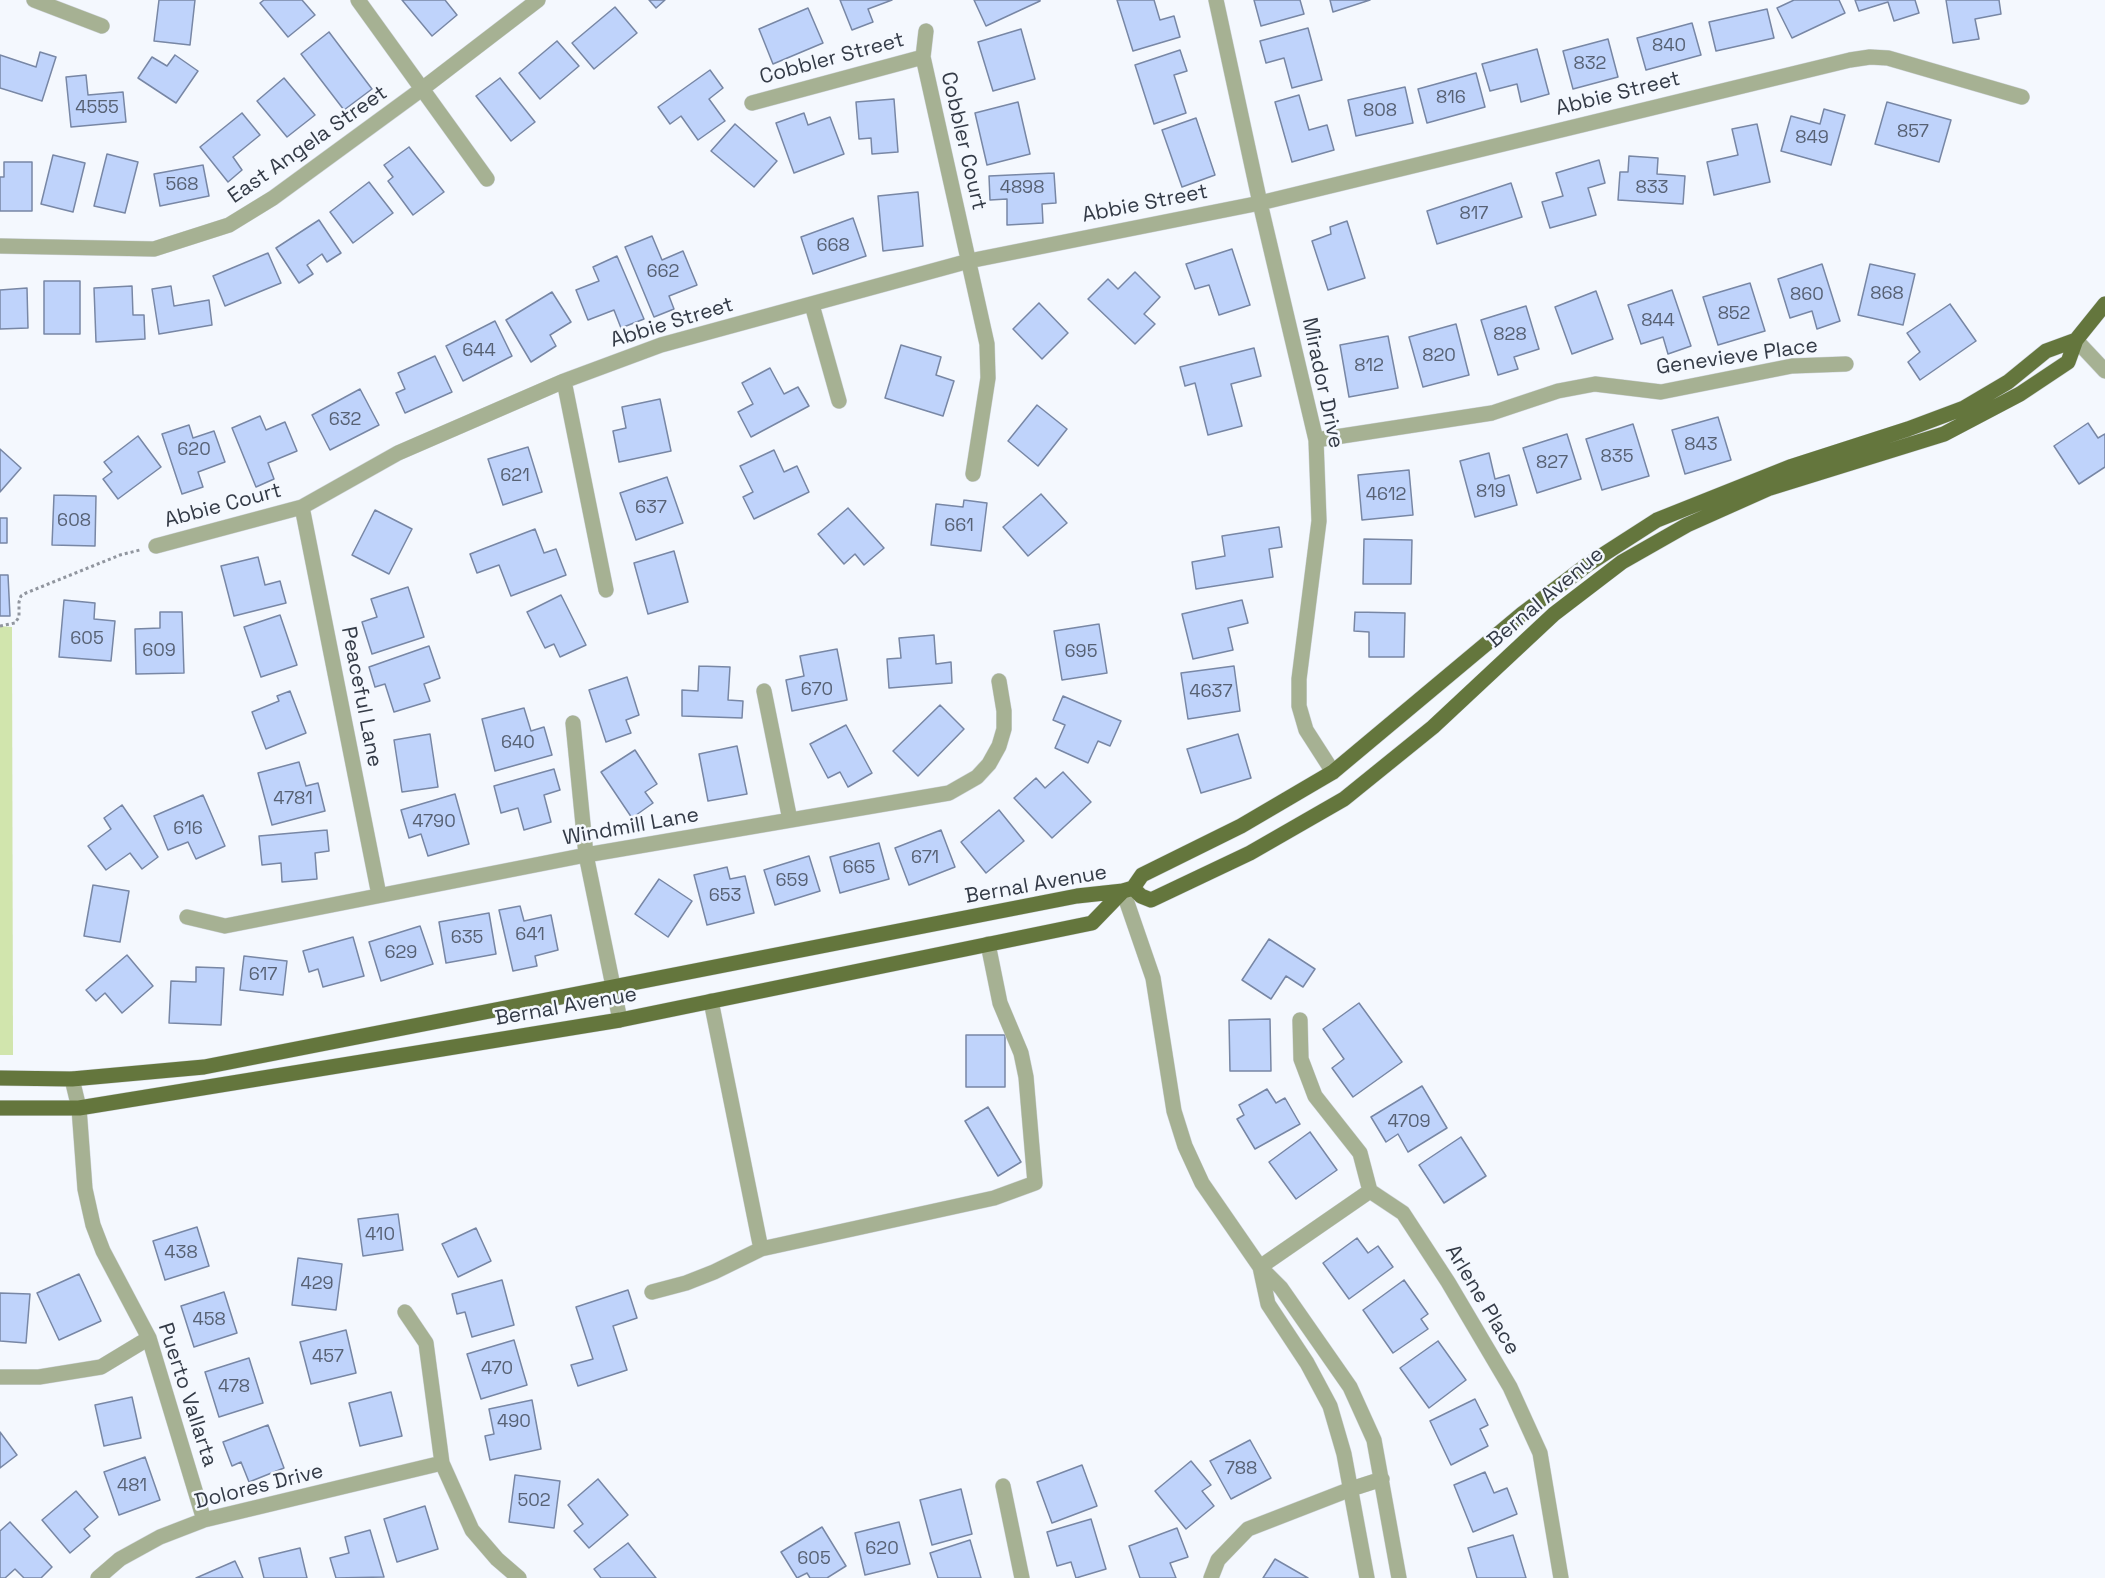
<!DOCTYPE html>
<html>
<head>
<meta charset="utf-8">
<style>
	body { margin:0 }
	canvas { display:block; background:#f4f8fe }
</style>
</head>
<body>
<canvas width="2105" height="1578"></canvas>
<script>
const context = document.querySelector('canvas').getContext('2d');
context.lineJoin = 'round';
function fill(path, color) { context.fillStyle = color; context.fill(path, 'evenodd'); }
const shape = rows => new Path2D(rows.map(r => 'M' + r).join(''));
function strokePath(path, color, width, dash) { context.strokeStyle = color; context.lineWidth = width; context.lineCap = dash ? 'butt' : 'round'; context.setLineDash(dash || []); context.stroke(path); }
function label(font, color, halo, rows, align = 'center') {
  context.font = font + ' "Space Grotesk",sans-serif'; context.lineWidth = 5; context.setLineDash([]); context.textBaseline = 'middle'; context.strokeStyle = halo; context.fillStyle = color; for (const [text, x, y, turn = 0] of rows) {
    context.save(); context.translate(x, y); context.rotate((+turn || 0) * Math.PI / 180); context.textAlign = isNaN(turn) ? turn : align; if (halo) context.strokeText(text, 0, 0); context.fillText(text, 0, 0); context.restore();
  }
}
fill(shape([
	[0,626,12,627,13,1055,0,1055]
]), '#d1e5ad');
const building = shape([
	[159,0,195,0,190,45,154,41,159,0],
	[264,0,302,0,315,15,288,37,260,3,264,0],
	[402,0,445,0,457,15,432,36,402,0],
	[649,0,665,0,656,8,649,0],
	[840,0,892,0,868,9,873,22,852,30,840,0],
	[974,0,1040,0,1040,1,986,26,974,0],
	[1117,0,1154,0,1160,20,1174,16,1180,37,1133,51,1117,0],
	[1254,0,1300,0,1304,14,1261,26,1254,0],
	[1330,0,1370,0,1333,12,1330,0],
	[1794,0,1839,0,1845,13,1792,38,1777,8,1794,0],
	[1855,0,1915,0,1919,13,1894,21,1888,2,1859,11,1855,0],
	[1946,0,1999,0,2001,14,1975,19,1979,39,1953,43,1946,0],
	[615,7,637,33,594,69,572,43,615,7],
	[808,8,823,43,773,64,759,29,808,8],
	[1767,9,1774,38,1716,51,1709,22,1767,9],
	[1692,23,1701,55,1646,70,1637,38,1692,23],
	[1308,28,1322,80,1292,88,1284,58,1266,63,1260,41,1308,28],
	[1021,29,1035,79,993,91,978,42,1021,29],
	[329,32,372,89,344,110,301,54,329,32],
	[1608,39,1618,77,1573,89,1563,51,1608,39],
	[557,41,579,66,540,99,519,73,557,41],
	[1537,49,1549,94,1521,102,1517,84,1490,91,1482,64,1537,49],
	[1180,50,1187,71,1174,75,1186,113,1154,124,1135,65,1180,50],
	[40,52,56,57,42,101,0,88,0,55,36,67,40,52],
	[175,55,198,71,176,103,138,78,152,57,167,66,175,55],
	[710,70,723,88,709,99,725,121,698,140,681,116,670,124,658,107,710,70],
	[1476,73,1485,107,1427,123,1418,89,1476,73],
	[86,75,88,95,123,92,126,122,71,127,66,77,86,75],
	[284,78,315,115,287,137,257,101,284,78],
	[500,78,535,122,511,141,476,96,500,78],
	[1405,87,1413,123,1356,136,1348,100,1405,87],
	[1299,95,1309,130,1327,125,1334,150,1292,162,1275,102,1299,95],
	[894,99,898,152,872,154,871,138,859,139,856,102,894,99],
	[1018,102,1030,154,987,165,975,113,1018,102],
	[1887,102,1951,120,1939,162,1875,144,1887,102],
	[1824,109,1845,115,1831,165,1781,151,1791,116,1820,124,1824,109],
	[242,113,260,135,233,157,242,170,228,182,200,147,242,113],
	[804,113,808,125,830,117,844,154,794,173,776,123,804,113],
	[1196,118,1215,175,1182,187,1162,130,1196,118],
	[735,124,777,161,754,187,711,151,735,124],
	[1757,124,1770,182,1714,195,1707,162,1738,155,1732,129,1757,124],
	[409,147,444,192,413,215,388,181,393,177,384,165,409,147],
	[107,154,138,162,125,213,94,206,107,154],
	[53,155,85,163,73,212,41,204,53,155],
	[1629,156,1658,158,1657,174,1685,176,1683,204,1618,200,1620,172,1628,172,1629,156],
	[1599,160,1605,183,1588,188,1596,215,1550,228,1542,202,1563,196,1556,173,1599,160],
	[4,162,32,162,32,211,0,211,0,177,4,177,4,162],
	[203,165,209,196,160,206,154,174,203,165],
	[1054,173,1056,203,1042,204,1043,223,1007,225,1007,199,990,200,989,176,1054,173],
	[369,182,393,213,353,243,330,212,369,182],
	[1511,183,1522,217,1437,244,1427,211,1511,183],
	[918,192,923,246,883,251,878,196,918,192],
	[853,218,866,256,813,274,801,237,853,218],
	[319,220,341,253,327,262,322,254,307,265,313,274,299,283,276,248,319,220],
	[1347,221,1365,278,1328,290,1312,241,1331,234,1330,227,1347,221],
	[652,236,662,260,683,251,697,285,669,296,674,309,654,317,625,247,652,236],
	[1232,249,1250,305,1219,315,1209,285,1195,289,1186,264,1232,249],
	[268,253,281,283,225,306,213,276,268,253],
	[617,256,644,319,621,328,614,310,588,320,576,290,599,281,593,267,617,256],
	[1822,264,1840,321,1817,329,1812,311,1790,318,1778,279,1822,264],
	[1870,264,1915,274,1903,325,1858,315,1870,264],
	[1135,272,1160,297,1144,314,1155,324,1135,344,1088,299,1108,279,1118,289,1135,272],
	[44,281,80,281,80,334,44,334,44,281],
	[1750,283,1765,331,1718,345,1703,297,1750,283],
	[132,286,133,315,144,315,145,339,96,342,94,288,132,286],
	[171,286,174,306,209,300,212,325,159,334,152,289,171,286],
	[27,288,28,328,0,329,0,290,27,288],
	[1672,290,1691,346,1668,354,1663,337,1641,344,1628,305,1672,290],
	[1596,291,1613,339,1572,354,1555,307,1596,291],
	[552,292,571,322,550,335,556,346,531,362,506,320,552,292],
	[1039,303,1068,333,1042,359,1013,329,1039,303],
	[1950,304,1976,341,1920,380,1908,362,1920,352,1907,333,1950,304],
	[1526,306,1539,349,1514,357,1518,369,1498,375,1481,320,1526,306],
	[495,321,512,356,463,381,446,346,495,321],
	[1456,324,1469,375,1423,387,1409,337,1456,324],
	[1388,336,1398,388,1349,397,1340,345,1388,336],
	[901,345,941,357,936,375,954,381,943,416,885,398,901,345],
	[1254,348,1261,376,1231,384,1242,426,1208,435,1195,383,1185,386,1180,367,1254,348],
	[435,356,452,392,405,413,396,393,405,389,398,373,435,356],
	[770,368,784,394,798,387,809,406,751,437,738,412,753,404,742,383,770,368],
	[360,389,379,425,330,450,312,415,360,389],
	[660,399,671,451,619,462,613,431,626,428,622,407,660,399],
	[1037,405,1067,429,1038,466,1008,441,1037,405],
	[260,416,266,430,285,422,297,451,268,463,274,479,256,487,232,428,260,416],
	[1718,417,1731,460,1685,474,1672,430,1718,417],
	[2088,423,2098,438,2105,434,2105,467,2079,484,2054,446,2088,423],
	[1633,424,1649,476,1602,490,1586,439,1633,424],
	[189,425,193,438,214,431,225,462,198,472,203,487,182,494,162,434,189,425],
	[1567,434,1581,479,1537,493,1523,448,1567,434],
	[138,436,161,467,118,499,103,479,112,472,104,462,138,436],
	[528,447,542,492,503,505,488,459,528,447],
	[0,449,21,468,0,492,0,449],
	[774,450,784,472,797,466,809,492,754,519,743,497,753,492,740,466,774,450],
	[1489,453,1495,479,1509,475,1517,505,1475,517,1460,461,1489,453],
	[1409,470,1413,515,1362,520,1358,475,1409,470],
	[667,477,683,523,636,540,620,493,667,477],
	[1041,494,1067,523,1028,556,1003,527,1041,494],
	[54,495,96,496,95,546,52,545,54,495],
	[964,500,987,503,981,551,931,545,936,504,963,507,964,500],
	[848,508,884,548,864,565,855,554,844,564,818,534,848,508],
	[375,510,412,529,389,574,352,555,375,510],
	[0,518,7,518,7,543,0,543,0,518],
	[1279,527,1282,547,1269,549,1273,577,1196,589,1192,562,1225,556,1222,536,1279,527],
	[535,529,544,553,556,549,566,575,511,596,499,565,477,573,470,554,535,529],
	[1364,539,1412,540,1411,584,1363,584,1364,539],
	[674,551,688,602,648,614,634,563,674,551],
	[258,557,265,585,280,581,286,603,234,616,221,566,258,557],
	[0,575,8,575,10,616,0,616,0,575],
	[408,587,424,637,372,654,362,622,377,617,371,599,408,587],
	[561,595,586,645,560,657,554,644,545,648,527,612,561,595],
	[64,600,95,603,94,619,115,621,111,661,59,657,64,600],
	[1242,600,1248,623,1228,628,1233,650,1193,659,1182,614,1242,600],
	[160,612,182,612,184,673,136,674,135,629,160,628,160,612],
	[1355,612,1405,613,1404,657,1369,657,1369,632,1354,631,1355,612],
	[280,615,297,665,261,677,244,627,280,615],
	[1099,624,1107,673,1062,680,1054,631,1099,624],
	[934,635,936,664,951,662,952,683,889,688,887,659,901,658,899,638,934,635],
	[429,646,440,678,424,684,430,701,394,712,385,684,375,687,369,667,429,646],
	[837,649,847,700,792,711,786,680,804,676,800,656,837,649],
	[699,666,730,667,728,700,743,701,742,718,682,716,682,690,698,691,699,666],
	[1234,666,1240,711,1188,719,1181,673,1234,666],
	[627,677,639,715,626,720,631,733,606,742,589,690,627,677],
	[290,691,306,733,266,749,252,712,279,701,277,696,290,691],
	[1063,696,1121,721,1110,746,1098,741,1088,763,1055,748,1065,725,1053,720,1063,696],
	[940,705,964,729,918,776,893,751,940,705],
	[524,708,531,731,544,727,552,755,495,771,482,719,524,708],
	[846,725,872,773,848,787,840,772,828,778,810,744,846,725],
	[430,734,438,787,402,792,394,740,430,734],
	[1238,734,1251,778,1201,793,1187,749,1238,734],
	[737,746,747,794,708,801,699,754,737,746],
	[635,750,657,784,645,792,653,803,632,818,601,772,635,750],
	[299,762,306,786,318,783,325,811,272,825,258,773,299,762],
	[554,769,560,790,544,795,551,822,524,830,518,808,501,813,494,786,554,769],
	[1063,772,1091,802,1052,838,1014,798,1036,778,1045,788,1063,772],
	[455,794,469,844,428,856,421,834,409,838,401,810,455,794],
	[203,795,225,846,196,859,188,842,168,850,154,816,203,795],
	[122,805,158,857,142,869,130,853,106,870,88,846,111,829,104,818,122,805],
	[999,810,1024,841,986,873,961,842,999,810],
	[327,830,329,851,315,853,317,879,282,882,281,863,262,865,259,836,327,830],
	[941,830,955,867,909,885,895,848,941,830],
	[879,843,889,879,840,893,830,857,879,843],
	[809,856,820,891,775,905,764,870,809,856],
	[727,867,730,879,745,876,754,913,707,925,694,875,727,867],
	[659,879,692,901,668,937,635,914,659,879],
	[93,885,129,891,120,942,84,936,93,885],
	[520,906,524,921,551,915,558,950,535,956,537,966,513,971,499,910,520,906],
	[489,913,496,954,446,963,439,922,489,913],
	[420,926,433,964,381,981,369,942,420,926],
	[353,937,364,976,323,987,318,969,309,972,303,951,353,937],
	[1269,939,1315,969,1303,987,1286,976,1271,999,1242,980,1269,939],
	[127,955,153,986,122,1013,105,993,96,1001,86,990,127,955],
	[244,956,287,961,283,995,240,990,244,956],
	[196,967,224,968,221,1025,169,1023,171,981,196,982,196,967],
	[1359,1003,1402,1062,1353,1097,1332,1068,1344,1059,1323,1029,1359,1003],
	[1270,1019,1271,1071,1230,1071,1229,1020,1270,1019],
	[966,1035,1005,1035,1005,1087,966,1087,966,1035],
	[1422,1086,1447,1128,1408,1152,1398,1134,1386,1142,1371,1117,1422,1086],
	[1267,1089,1276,1103,1285,1098,1300,1124,1255,1149,1237,1119,1244,1115,1239,1105,1267,1089],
	[988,1107,1021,1162,998,1176,965,1121,988,1107],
	[1310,1132,1337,1170,1296,1199,1269,1162,1310,1132],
	[1461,1137,1486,1176,1444,1203,1419,1165,1461,1137],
	[398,1214,403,1250,363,1256,358,1219,398,1214],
	[197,1227,209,1266,165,1280,153,1241,197,1227],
	[476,1228,491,1261,458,1277,442,1244,476,1228],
	[1357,1238,1368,1253,1378,1246,1393,1267,1349,1299,1323,1263,1357,1238],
	[298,1258,342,1264,336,1310,292,1305,298,1258],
	[79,1274,101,1321,59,1340,37,1293,79,1274],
	[502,1280,514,1325,472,1337,465,1312,457,1314,452,1294,502,1280],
	[1404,1280,1428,1314,1421,1319,1428,1329,1393,1353,1363,1310,1404,1280],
	[628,1290,637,1318,613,1326,627,1370,578,1386,571,1365,593,1359,576,1307,628,1290],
	[224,1292,237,1333,194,1347,181,1306,224,1292],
	[0,1293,30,1294,26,1343,0,1341,0,1293],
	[346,1330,356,1373,311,1384,300,1342,346,1330],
	[514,1340,527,1385,481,1399,467,1354,514,1340],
	[1438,1341,1466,1380,1429,1408,1400,1368,1438,1341],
	[249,1358,263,1403,219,1417,205,1372,249,1358],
	[391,1392,402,1436,360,1446,349,1403,391,1392],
	[132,1397,141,1438,104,1446,95,1405,132,1397],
	[1475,1399,1488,1425,1480,1429,1488,1446,1451,1465,1430,1421,1475,1399],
	[532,1400,541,1449,490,1460,485,1436,494,1434,489,1409,532,1400],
	[268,1425,284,1468,249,1482,241,1462,232,1466,223,1442,268,1425],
	[0,1432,17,1455,0,1468,0,1432],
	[1250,1440,1271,1478,1231,1499,1210,1461,1250,1440],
	[145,1457,160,1500,119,1515,104,1472,145,1457],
	[1191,1461,1211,1485,1202,1491,1214,1506,1186,1529,1155,1491,1191,1461],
	[1082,1465,1097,1506,1052,1523,1037,1482,1082,1465],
	[1485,1472,1494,1493,1507,1488,1517,1514,1473,1532,1454,1485,1485,1472],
	[515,1475,560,1481,554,1528,509,1522,515,1475],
	[598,1479,628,1515,589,1548,574,1531,583,1524,568,1505,598,1479],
	[961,1489,972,1534,932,1545,920,1500,961,1489],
	[76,1491,98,1517,84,1529,90,1536,70,1553,42,1520,76,1491],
	[425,1506,438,1549,397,1562,384,1519,425,1506],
	[1091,1519,1106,1569,1076,1578,1071,1562,1057,1566,1047,1532,1091,1519],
	[10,1522,52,1567,41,1578,24,1578,15,1569,5,1578,0,1578,0,1531,10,1522],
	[899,1522,910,1564,865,1575,855,1533,899,1522],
	[822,1527,846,1566,827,1578,810,1578,807,1573,797,1578,781,1552,822,1527],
	[1177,1528,1188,1557,1170,1563,1176,1578,1140,1578,1129,1546,1177,1528],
	[370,1530,384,1577,336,1578,330,1558,349,1553,345,1537,370,1530],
	[1513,1535,1526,1578,1477,1578,1468,1548,1513,1535],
	[970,1540,981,1578,938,1578,930,1553,970,1540],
	[628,1543,656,1578,601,1578,594,1569,628,1543],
	[300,1548,307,1578,264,1578,259,1558,300,1548],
	[1275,1559,1308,1578,1263,1578,1275,1559],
	[235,1561,243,1578,196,1578,235,1561]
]);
fill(building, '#bfd3fb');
strokePath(building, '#7887a5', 1.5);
const minor = shape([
	[34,0,102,26],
	[358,0,487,179],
	[1216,0,1260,203,1316,440,1319,521,1299,679,1299,706,1306,730,1333,772],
	[926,31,923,57,987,344,988,378,973,474],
	[752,103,923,57],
	[0,246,154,249,229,225,273,198,422,89,538,0],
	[812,305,839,401],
	[2076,340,2105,371],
	[564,381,606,590],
	[1316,440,1492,413,1558,391,1595,384,1661,392,1792,366,1846,364],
	[302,507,379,895],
	[156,546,302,507,398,453,564,381,661,345,969,261,1260,203,1850,60,1870,57,1888,58,2022,97],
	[764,691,790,820],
	[573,723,586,855,620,1020],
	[1123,891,1153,978,1174,1111,1185,1146,1202,1183,1260,1267,1281,1288,1350,1387,1374,1440,1399,1578],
	[187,917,225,926,586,855,949,793,977,777,989,764,999,746,1004,729,1004,711,999,681],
	[711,1001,761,1249,994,1198,1035,1183,1026,1077,1021,1053,1000,1003,988,944],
	[1300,1020,1301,1059,1315,1096,1360,1153,1370,1191],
	[72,1079,79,1108,85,1189,93,1225,103,1251,149,1338,204,1520],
	[1370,1191,1403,1213,1448,1282,1510,1387,1540,1453,1561,1578],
	[1260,1267,1268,1304,1307,1363,1330,1406,1344,1454,1367,1578],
	[1260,1267,1370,1191],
	[652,1292,686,1283,714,1272,761,1249],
	[405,1312,426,1343,442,1463,472,1530,497,1559,519,1578],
	[0,1377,39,1377,101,1367,149,1338],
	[1003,1486,1022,1578],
	[98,1578,120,1559,160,1537,204,1520,442,1463],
	[1211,1578,1218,1560,1248,1529,1351,1489,1382,1479]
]);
const major = shape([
	[1133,888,1141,896,1151,900,1250,853,1344,799,1433,727,1554,614,1622,562,1687,525,1770,488,1944,434,2020,394,2068,362,2076,340,2105,304],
	[0,1078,72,1079,204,1067,1077,896,1123,891,1133,888,1142,875,1241,826,1333,772,1522,614,1587,565,1657,520,1790,467,1908,429,1964,408,2008,382,2046,351,2076,340],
	[0,1108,79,1108,620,1020,1092,923,1123,891]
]);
strokePath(minor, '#d1d6dd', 16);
strokePath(major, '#d1d6dd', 16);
strokePath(shape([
	[0,626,15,623,19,617,19,602,21,596,26,593,120,555,140,550]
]), '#91969f', 3, [3, 3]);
strokePath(minor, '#a6b193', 15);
strokePath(major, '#64763d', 15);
label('18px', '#576174', null, [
	["840",1669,46],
	["832",1590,64],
	["816",1451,98],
	["4555",97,108],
	["808",1380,111],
	["857",1913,132],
	["849",1812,138],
	["568",182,185],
	["4898",1022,188],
	["833",1652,188],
	["817",1474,214],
	["668",833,246],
	["662",663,272],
	["868",1887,294],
	["860",1807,295],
	["852",1734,314],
	["844",1658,321],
	["828",1510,335],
	["644",479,351],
	["820",1439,356],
	["812",1369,366],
	["632",345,420],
	["843",1701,445],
	["620",194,450],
	["835",1617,457],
	["827",1552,463],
	["621",515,476],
	["819",1491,492],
	["4612",1386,495],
	["637",651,508],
	["608",74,521],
	["661",959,526],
	["605",87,639],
	["609",159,651],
	["695",1081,652],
	["670",817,690],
	["4637",1211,692],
	["640",518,743],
	["4781",293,799],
	["4790",434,822],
	["616",188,829],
	["671",925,858],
	["665",859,868],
	["659",792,881],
	["653",725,896],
	["641",530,935],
	["635",467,938],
	["629",401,953],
	["617",263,975],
	["4709",1409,1122],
	["410",380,1235],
	["438",181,1253],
	["429",317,1284],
	["458",209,1320],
	["457",328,1357],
	["470",497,1369],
	["478",234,1387],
	["490",514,1422],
	["788",1241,1469],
	["481",132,1486],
	["502",534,1501],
	["620",882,1549],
	["605",814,1559]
]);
label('21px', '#343b47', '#f4f8fe', [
	["Cobbler Street",832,59,-15],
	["Abbie Street",1618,94,-14],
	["Cobbler Court",963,141,77],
	["East Angela Street",308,145,-35],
	["Abbie Street",1145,204,-11],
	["Abbie Street",672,323,-17],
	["Genevieve Place",1737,357,-8],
	["Mirador Drive",1322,383,78],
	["Abbie Court",223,506,-15],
	["Bernal Avenue",1546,598,-40],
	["Peaceful Lane",361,697,79],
	["Windmill Lane",631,827,-10],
	["Bernal Avenue",1036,885,-10],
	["Bernal Avenue",566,1007,-10],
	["Arlene Place",1482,1300,59],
	["Puerto Vallarta",187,1395,72],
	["Dolores Drive",259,1487,-14]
]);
</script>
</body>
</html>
